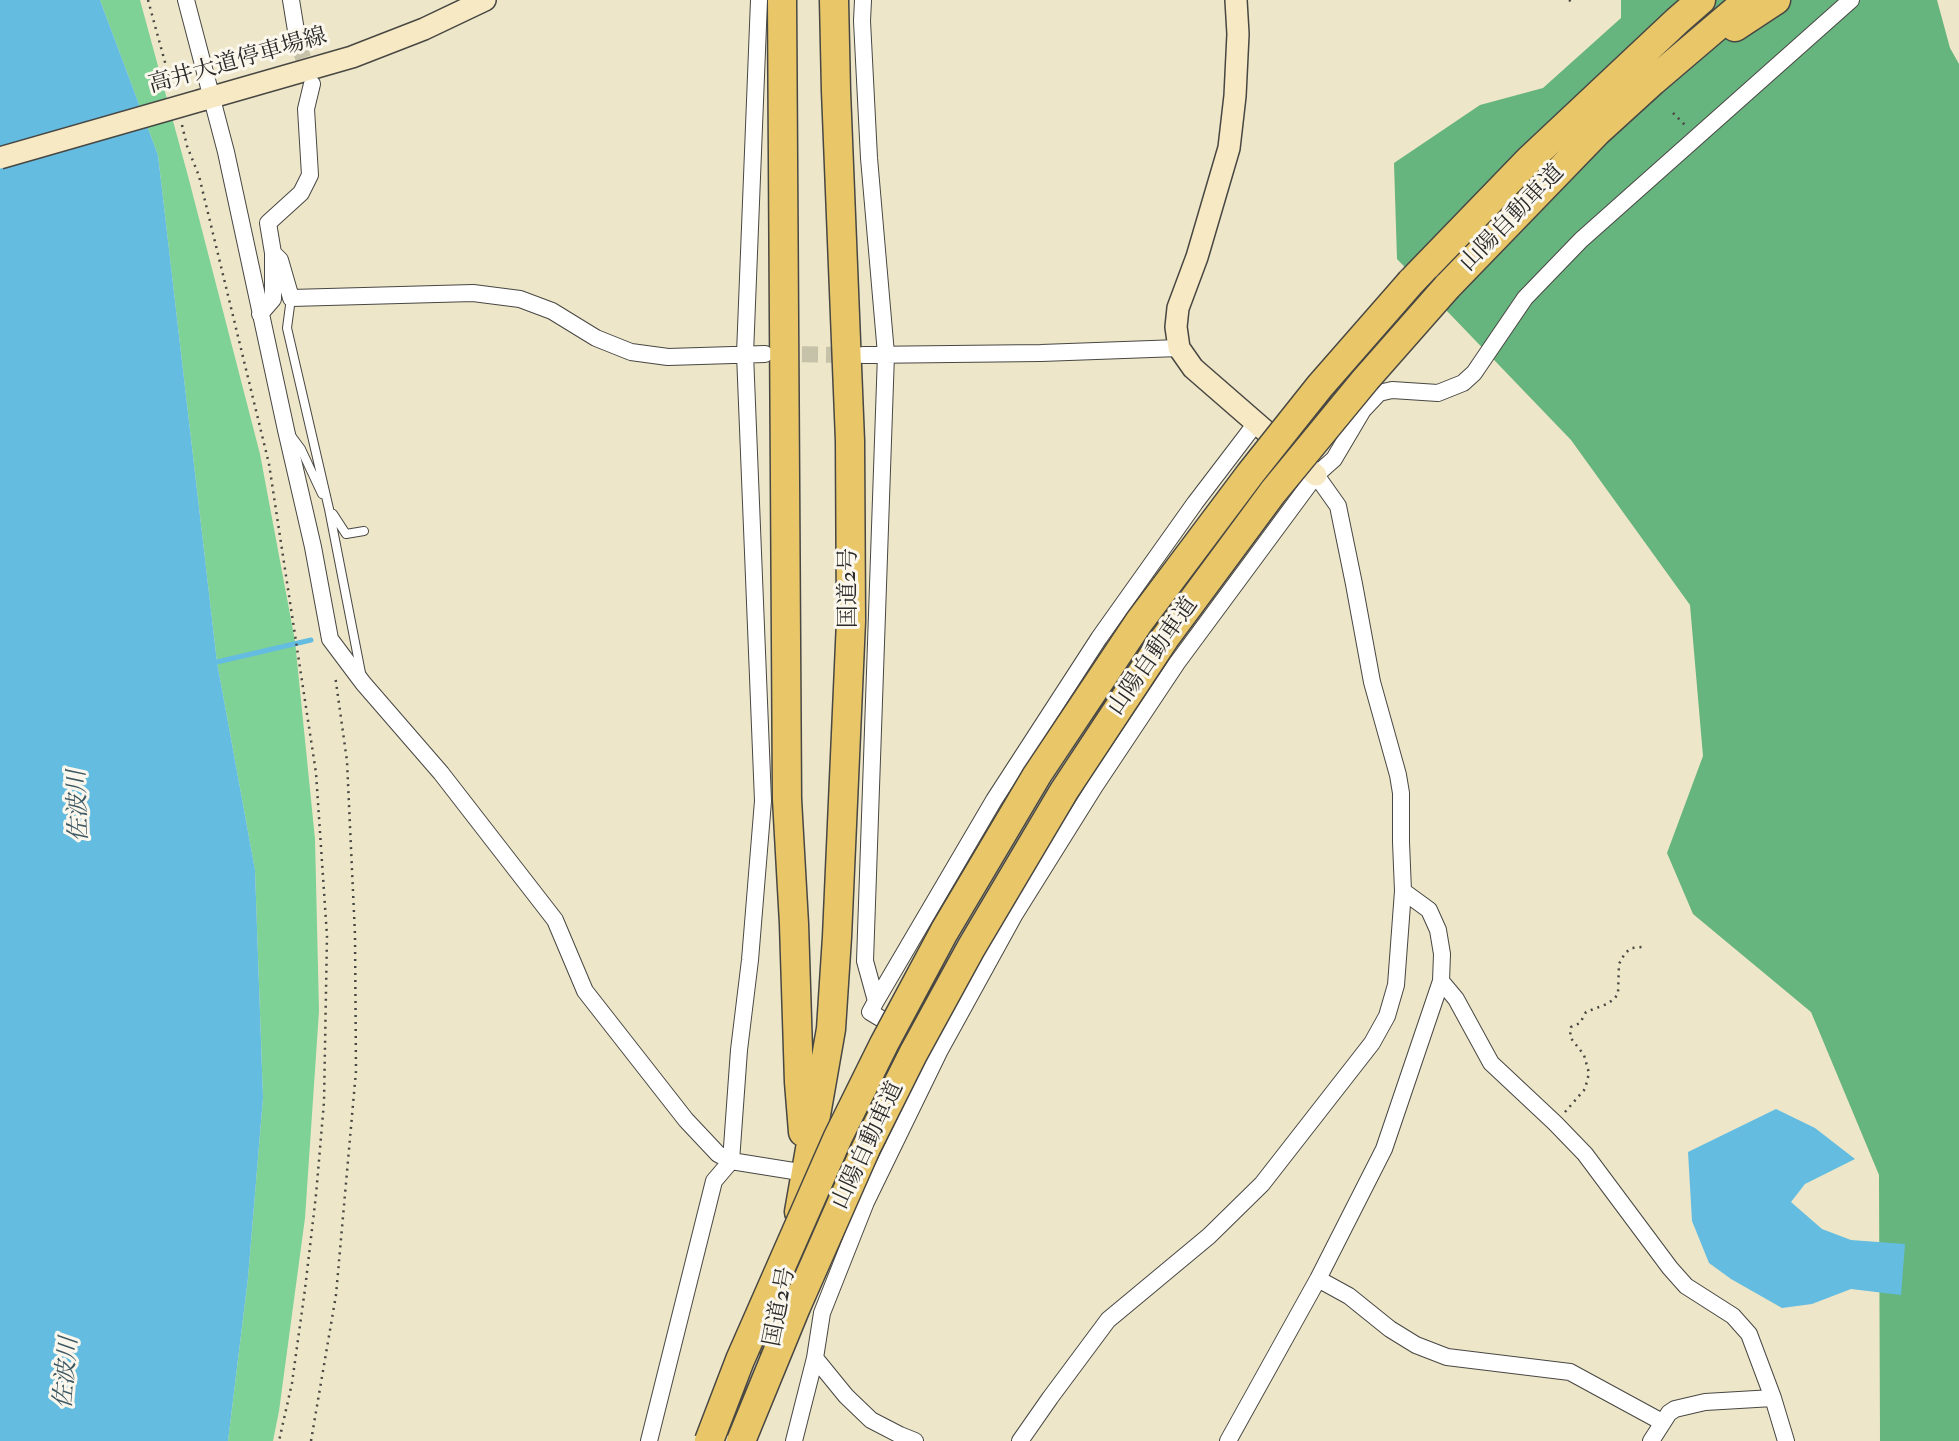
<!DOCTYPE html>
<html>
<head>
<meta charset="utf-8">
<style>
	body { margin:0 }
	canvas { display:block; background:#ede6c8 }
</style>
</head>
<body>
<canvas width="1959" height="1441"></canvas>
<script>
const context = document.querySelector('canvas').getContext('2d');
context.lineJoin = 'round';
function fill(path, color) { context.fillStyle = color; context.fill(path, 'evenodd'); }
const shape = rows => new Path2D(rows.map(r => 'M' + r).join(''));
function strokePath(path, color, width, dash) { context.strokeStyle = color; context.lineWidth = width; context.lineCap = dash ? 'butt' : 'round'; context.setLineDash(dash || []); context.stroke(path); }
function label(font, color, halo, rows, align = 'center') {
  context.font = font + ' "IM FELL Double Pica","Noto Serif JP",serif'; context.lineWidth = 6; context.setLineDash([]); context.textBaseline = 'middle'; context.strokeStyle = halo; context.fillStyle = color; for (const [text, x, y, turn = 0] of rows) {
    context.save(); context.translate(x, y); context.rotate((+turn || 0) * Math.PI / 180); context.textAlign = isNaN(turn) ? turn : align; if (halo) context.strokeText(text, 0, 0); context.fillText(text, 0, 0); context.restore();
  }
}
fill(shape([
	[100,0,140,0,188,176,260,454,295,641,315,839,319,1011,305,1218,279,1411,273,1441,228,1441,248,1278,263,1098,255,870,217,662,158,155]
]), '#7ed295');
fill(shape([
	[1621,0,1937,0,1950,48,1959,64,1959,1441,1880,1441,1879,1175,1811,1012,1693,914,1667,853,1703,756,1690,605,1571,440,1397,259,1394,163,1480,105,1543,88,1621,18]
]), '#66b47e');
fill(shape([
	[0,0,100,0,158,155,217,662,255,870,263,1098,248,1278,228,1441,0,1441],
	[1776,1109,1815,1128,1855,1159,1805,1184,1791,1202,1822,1229,1851,1240,1905,1244,1901,1295,1851,1289,1812,1304,1782,1308,1731,1279,1709,1263,1692,1221,1688,1152]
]), '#64bde1');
strokePath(shape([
	[217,662,311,640]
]), '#64bde1', 5);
strokePath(shape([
	[298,43,311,81],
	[778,354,853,355]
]), '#c6c1a9', 16, [16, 8]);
const lane = shape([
	[291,298,287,328,329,509,361,673],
	[292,437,301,449,322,494],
	[333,514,346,534,364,531]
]);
const street = shape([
	[186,0,226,152,286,430,313,547,330,639,363,683,441,773,555,920,585,991,686,1120,718,1154,731,1161,806,1173,853,1196],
	[291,0,298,43],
	[863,0,862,21,869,158,886,354,865,961,876,1001],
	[273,253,280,260,291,298,473,293,520,299,552,311,596,338,631,352,668,357,765,354],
	[260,314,273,299,273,253,268,223,301,193,310,175,306,109,312,84],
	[863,355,1041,353,1179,348],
	[1441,981,1456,999,1491,1063,1555,1123,1585,1154,1670,1268,1686,1286,1733,1316,1749,1334,1773,1398,1786,1441],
	[900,1030,870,1012,876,1001,994,800,1099,638,1195,503,1256,423],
	[1318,1279,1349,1296,1390,1329,1416,1345,1447,1357,1570,1372,1662,1422],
	[815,1358,846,1396,871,1420,900,1435,915,1441],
	[649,1441,714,1181,731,1161,739,1050,750,960,763,801,745,354,759,0],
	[794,1441,815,1358,822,1313,866,1202,939,1052,1015,914,1095,786,1177,663,1316,475,1334,459,1363,410,1379,393,1392,390,1438,393,1463,383,1474,373,1525,298,1581,240,1851,0],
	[1020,1441,1050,1398,1108,1320,1209,1236,1262,1184,1372,1043,1387,1016,1396,985,1403,891,1401,842,1401,793,1398,775,1372,682,1354,584,1338,506,1316,475],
	[1228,1441,1318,1279,1384,1149,1441,981,1442,954,1438,930,1429,910,1403,891],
	[1651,1441,1669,1413,1675,1409,1705,1402,1773,1398]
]);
const secondary = shape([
	[1236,0,1238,34,1235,96,1229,148,1197,257,1178,308,1176,327,1179,348,1193,368,1316,475],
	[202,100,352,57,424,29,485,0]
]);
const highway = shape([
	[782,0,787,799,794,924,799,1082,803,1132],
	[1735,27,1776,0],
	[1411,282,1529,160,1677,21,1701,0],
	[1447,287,1597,132,1653,81,1748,0],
	[799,1212,831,1029,837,937,851,621,850,441,836,91,834,0],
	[773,1346,789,1262]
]);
strokePath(lane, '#484743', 10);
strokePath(street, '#484743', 18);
strokePath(secondary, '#484743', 24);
strokePath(highway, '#484743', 31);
strokePath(shape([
	[148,0,172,88],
	[1569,0,1572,2],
	[1673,113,1685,125],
	[182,125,187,146,199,176,269,464,316,773,327,936,324,1102,316,1195,305,1289,292,1383,279,1441],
	[1565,1112,1585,1089,1589,1073,1584,1055,1570,1037,1571,1027,1580,1023,1586,1012,1607,1004,1614,999,1618,994,1619,964,1625,953,1632,948,1642,947],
	[311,1441,336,1295,356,1071,355,935,347,761,335,675]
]), '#484743', 2.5, [2, 5]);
strokePath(lane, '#fff', 8);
strokePath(street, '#fff', 16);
strokePath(secondary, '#f6e9c3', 21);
strokePath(highway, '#e9c769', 28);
const secondaryBridge = shape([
	[0,158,202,100]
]);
const highwayBridge = shape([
	[709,1441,740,1360,838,1137,884,1044,944,932,1037,775,1139,622,1250,474,1320,386,1411,282],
	[741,1441,796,1307,866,1148,913,1054,971,948,1064,791,1165,638,1273,492,1366,379,1447,287]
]);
strokePath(secondaryBridge, '#484743', 24, []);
strokePath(highwayBridge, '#484743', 31, []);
strokePath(secondaryBridge, '#f6e9c3', 21);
strokePath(highwayBridge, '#e9c769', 28);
label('23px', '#2b2b2b', '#fbf7ec', [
	["高井大道停車場線",238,62,-16],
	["山陽自動車道",1513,219,-46],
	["国道2号",850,588,-90],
	["山陽自動車道",1154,657,-55],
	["山陽自動車道",869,1146,-65],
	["国道2号",781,1307,-79]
]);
label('italic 24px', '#3c5762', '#fbf7ec', [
	["佐波川",80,806,-92],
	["佐波川",68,1373,-85]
]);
</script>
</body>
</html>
